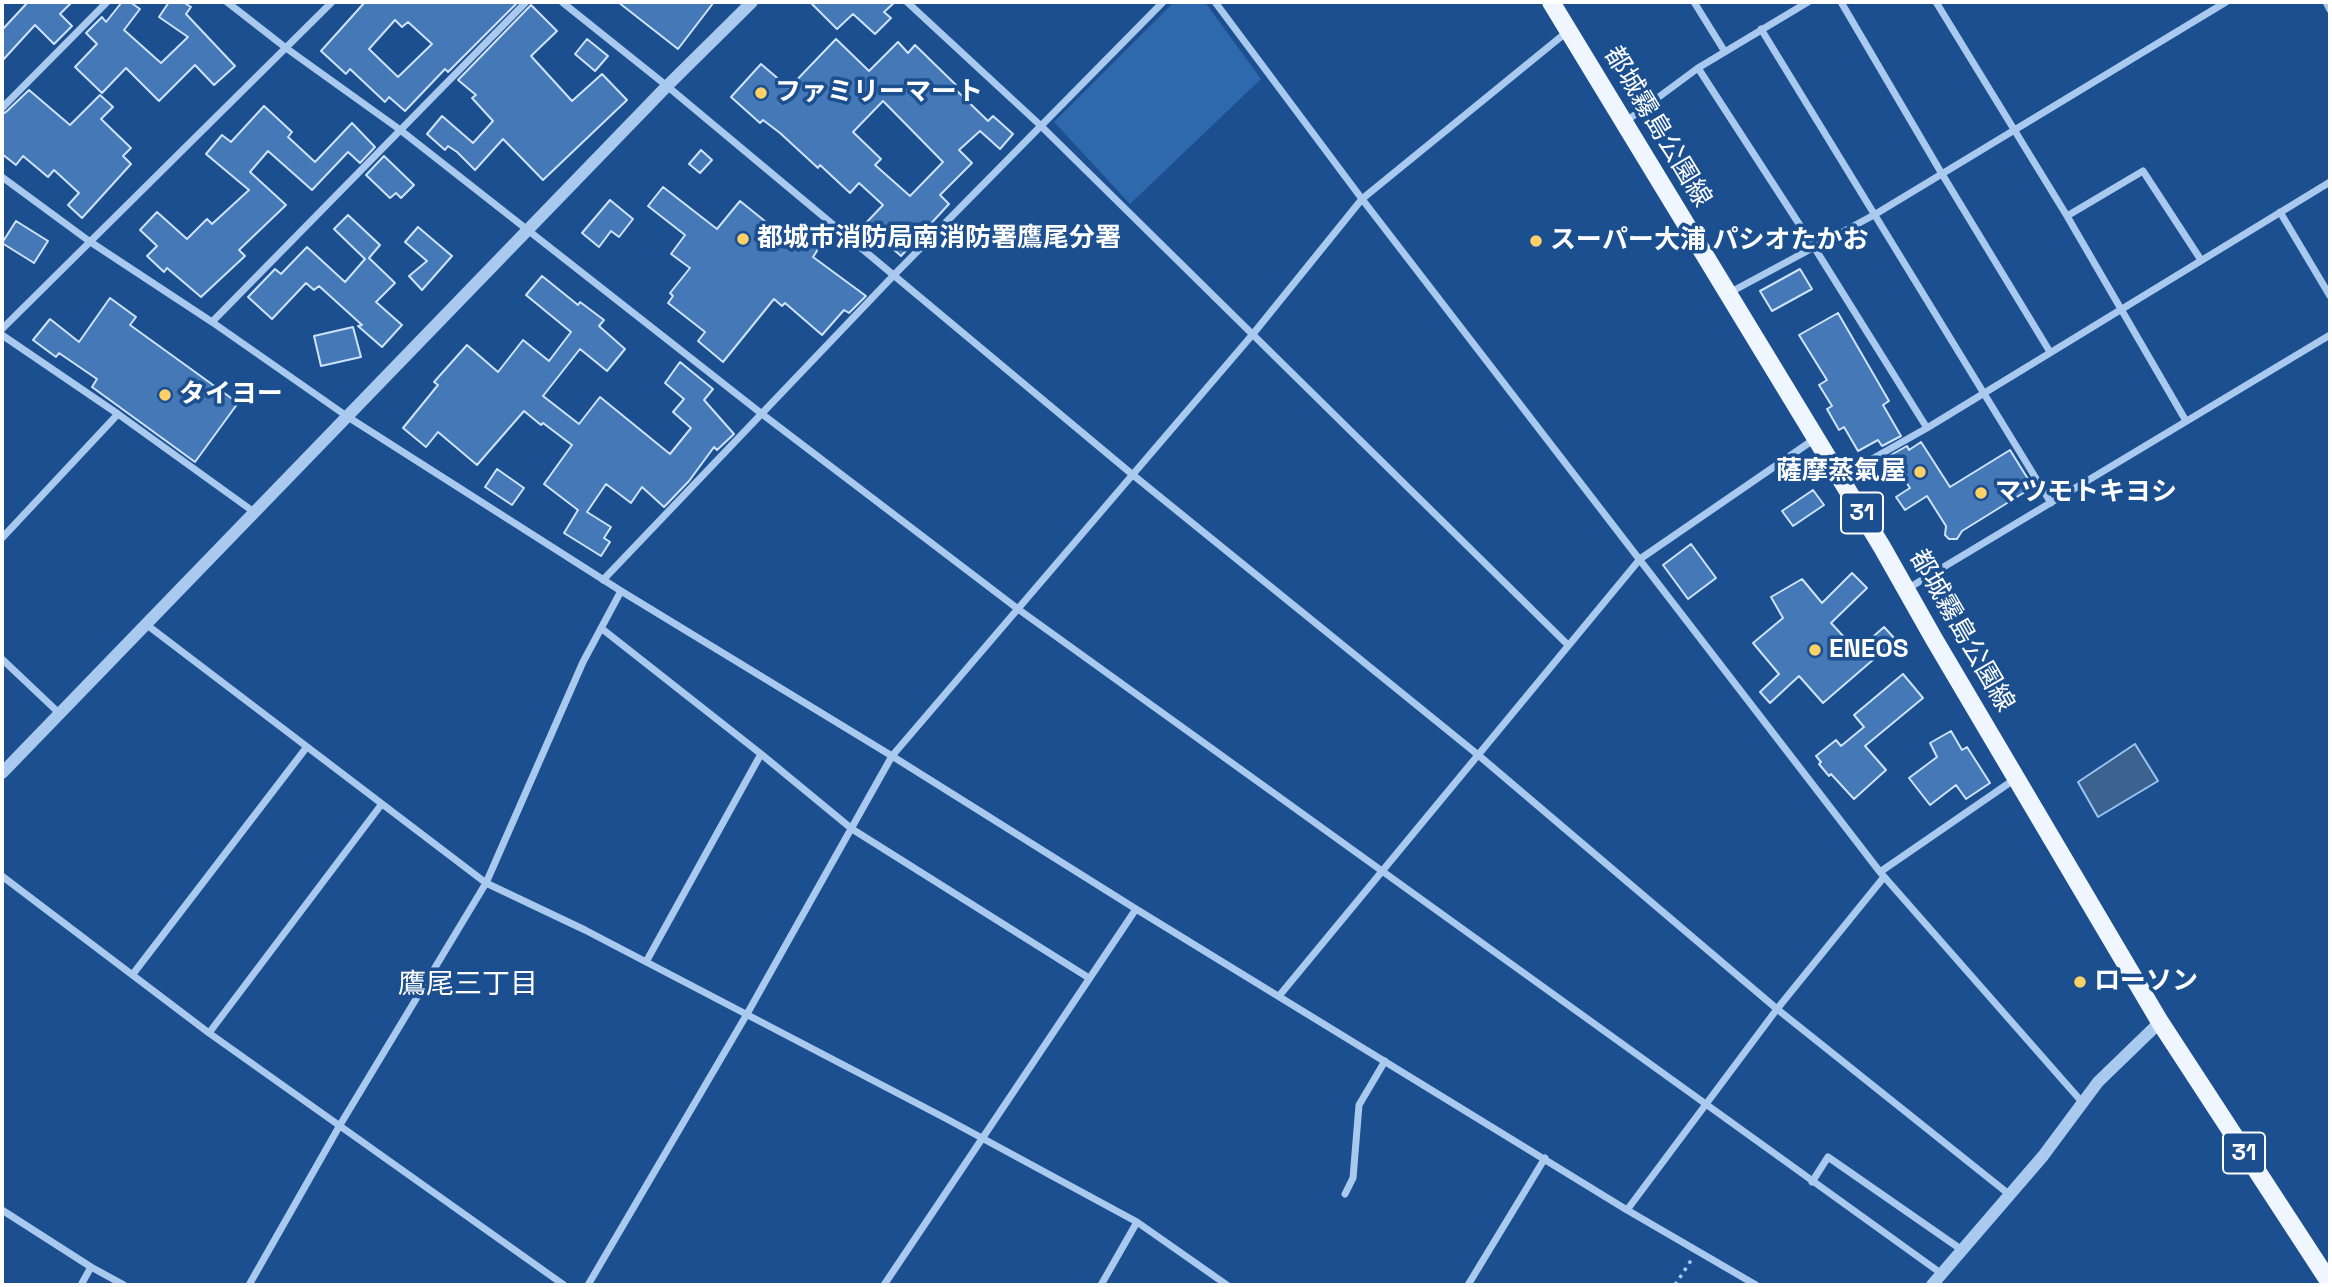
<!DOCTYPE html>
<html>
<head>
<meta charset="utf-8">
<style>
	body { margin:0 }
	#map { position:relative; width:2332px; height:1287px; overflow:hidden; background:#1b4f8f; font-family:"Space Grotesk",sans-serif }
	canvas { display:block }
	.frame { position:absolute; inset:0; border:4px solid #fff; pointer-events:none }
</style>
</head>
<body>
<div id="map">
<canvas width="2332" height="1287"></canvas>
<div class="frame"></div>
</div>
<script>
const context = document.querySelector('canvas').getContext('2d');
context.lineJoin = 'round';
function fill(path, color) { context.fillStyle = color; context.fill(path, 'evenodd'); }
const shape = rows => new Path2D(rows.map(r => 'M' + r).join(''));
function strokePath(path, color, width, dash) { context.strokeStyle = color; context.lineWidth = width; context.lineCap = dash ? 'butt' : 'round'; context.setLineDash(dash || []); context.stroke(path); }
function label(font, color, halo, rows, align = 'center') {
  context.font = font + ' "Space Grotesk","Noto Sans JP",sans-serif'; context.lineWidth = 7; context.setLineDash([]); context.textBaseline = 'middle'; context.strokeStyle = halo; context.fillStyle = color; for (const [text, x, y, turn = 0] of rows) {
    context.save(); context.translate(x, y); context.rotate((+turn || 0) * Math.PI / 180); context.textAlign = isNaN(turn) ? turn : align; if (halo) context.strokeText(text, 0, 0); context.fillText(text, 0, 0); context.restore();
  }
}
fill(shape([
	[1174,2,1205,2,1261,79,1130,204,1054,122]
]), '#2e69ad');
const water = shape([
	[2135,744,2158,781,2098,817,2078,782,2135,744]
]);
fill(water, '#3c6290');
strokePath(water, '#9cc4f0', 2);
const building = shape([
	[28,2,72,2,60,14,72,26,54,44,35,25,2,61,2,30,28,2],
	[122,2,130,2,140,9,124,30,161,63,188,37,159,17,169,2,183,2,191,7,186,14,235,66,214,85,195,65,159,101,126,68,102,93,75,67,97,44,86,33,102,17,106,22,122,2],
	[365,2,518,2,448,72,445,69,405,111,389,97,385,102,350,69,346,74,321,51,365,2],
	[395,20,402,27,408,22,432,44,398,77,369,49,395,20],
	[618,2,714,2,678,49,618,2],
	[810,2,895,2,884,12,891,18,875,34,853,14,837,29,810,2],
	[531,5,557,31,531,56,572,101,602,74,627,100,543,180,503,139,475,170,457,152,448,146,445,150,427,134,442,116,473,143,493,121,472,98,476,95,458,80,531,5],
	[587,39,608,56,595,71,575,54,587,39],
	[836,39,869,71,898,42,908,53,915,45,956,85,953,87,988,121,993,116,1013,134,1000,149,980,131,959,150,972,163,940,195,949,204,901,256,865,224,883,205,859,183,850,193,820,165,818,168,780,133,763,120,760,123,731,97,761,64,789,88,836,39],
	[883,101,943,162,910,196,875,165,881,159,853,132,883,101],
	[29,90,70,125,100,95,113,107,101,119,131,148,123,156,131,164,82,218,68,205,79,193,54,170,48,177,23,156,16,165,2,154,2,114,6,112,29,90],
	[264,106,292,132,288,137,315,162,352,123,375,147,360,163,348,152,312,190,268,151,250,172,286,205,239,250,245,256,201,297,167,268,164,272,147,256,157,246,140,230,157,212,187,239,207,219,212,224,249,190,206,154,222,135,231,142,264,106],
	[701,150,712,160,700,173,689,164,701,150],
	[384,156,414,185,401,198,396,193,390,198,366,175,384,156],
	[663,187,717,229,740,201,792,243,794,239,803,244,809,234,822,243,813,257,866,296,849,313,844,310,822,335,785,303,782,306,774,299,723,362,698,341,705,332,668,303,673,296,670,293,690,268,671,254,685,235,648,206,663,187],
	[610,200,633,219,619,237,611,231,599,247,582,233,610,200],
	[348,215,380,245,369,258,395,283,376,302,402,325,382,347,358,326,362,325,319,286,314,290,306,283,272,319,248,297,275,269,281,274,307,247,345,282,365,259,334,229,348,215],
	[16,221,48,241,34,263,2,243,16,221],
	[418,227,452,256,422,290,409,276,427,261,405,242,418,227],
	[1800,269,1812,289,1772,311,1760,291,1800,269],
	[542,276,578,305,580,302,604,320,599,326,625,349,607,371,580,349,543,396,579,424,600,397,670,454,691,428,673,412,684,399,665,383,680,362,713,389,704,400,734,434,717,450,714,447,689,481,664,507,642,487,631,503,606,484,587,512,611,527,604,538,610,542,601,556,564,533,578,510,544,484,572,445,543,423,541,425,524,411,477,465,438,432,426,447,403,428,438,385,434,382,467,345,498,372,523,340,549,361,571,332,526,295,542,276],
	[110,298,136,317,130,325,238,403,195,462,92,387,97,379,59,353,56,357,33,340,50,319,79,342,110,298],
	[1838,313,1889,401,1883,405,1901,436,1882,446,1878,440,1858,451,1844,427,1839,430,1827,409,1832,406,1819,385,1827,380,1799,335,1838,313],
	[353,327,361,357,321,366,314,336,353,327],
	[1921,442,1950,487,2010,450,2033,487,1962,531,1957,539,1949,539,1945,535,1946,526,1927,496,1905,510,1896,497,1910,488,1889,456,1907,446,1909,450,1921,442],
	[497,469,524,488,512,505,485,487,497,469],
	[1813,490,1824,505,1793,526,1782,511,1813,490],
	[1691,544,1716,578,1688,599,1663,565,1691,544],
	[1852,573,1867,588,1831,623,1857,651,1884,627,1896,640,1823,703,1799,676,1770,703,1760,692,1779,674,1753,643,1783,618,1771,597,1802,579,1822,603,1852,573],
	[1903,674,1923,698,1865,746,1886,770,1854,799,1831,774,1829,776,1819,764,1821,762,1816,756,1836,740,1841,746,1864,727,1854,715,1903,674],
	[1951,731,1962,750,1967,747,1990,783,1966,799,1956,785,1930,805,1909,778,1937,757,1930,743,1951,731]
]);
fill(building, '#4478b7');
strokePath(building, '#cfe3fa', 2);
strokePath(shape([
	[1675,1285,1692,1259]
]), '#a9c9ee', 3.5, [3.5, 5]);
strokePath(shape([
	[227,2,286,48,399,129,762,414,1018,609,1942,1274],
	[562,2,667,86,1133,475,1477,754,1777,1009,2010,1195],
	[907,2,1040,125,1568,645],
	[1215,2,1362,199,1880,872,2082,1102],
	[1694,2,1725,52],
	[1841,2,1942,174,2050,352],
	[1936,2,2067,216,2186,421],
	[2326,2,2330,10],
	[1761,29,2051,503],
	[1698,68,1814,247,1927,428],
	[2,108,107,2],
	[1625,122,1698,68,1808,2],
	[2,177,89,241,212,322,348,417,621,591,892,756,1136,909,1627,1210,1756,1285],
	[2280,212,2330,296],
	[2067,216,2143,171,2201,260],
	[1729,293,1874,215,2226,2],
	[212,322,526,2],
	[2,329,332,2],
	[2,335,118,414,2,538],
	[118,414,254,512],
	[1840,477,1927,428,2330,182],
	[603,580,893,276,1163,2],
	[1907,589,2330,335],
	[147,625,486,883,585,930,945,1118,1137,1222,1227,1285],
	[601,628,761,754,852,829,1089,978],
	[2,659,59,713],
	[1880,872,2015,779],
	[2,876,209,1033,564,1285],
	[646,962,761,754],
	[133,974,306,748],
	[1279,996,1640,559,1816,438],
	[209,1033,381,805],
	[1812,1182,1828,1157,1962,1250],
	[1345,1194,1353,1178,1359,1105,1385,1061],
	[2,1210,91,1267,124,1285],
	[1627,1210,1777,1009,1884,877],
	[81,1285,91,1267],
	[249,1285,340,1125,486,883,583,662,621,591],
	[588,1285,747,1014,892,756,1253,334,1362,199,1568,31],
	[884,1285,1136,909],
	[1101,1285,1137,1222],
	[1468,1285,1545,1158]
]), '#a9c9ee', 7);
strokePath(shape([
	[2,773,667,86,752,2],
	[1932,1285,2043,1156,2098,1082,2160,1022]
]), '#a9c9ee', 12);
strokePath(shape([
	[1551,2,1882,547,1934,639,2160,1022,2330,1283]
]), '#f0f6ff', 18);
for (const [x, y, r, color] of [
	[761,93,7,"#ffd166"],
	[743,239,7,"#ffd166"],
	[1536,241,7,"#ffd166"],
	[165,395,7,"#ffd166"],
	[1920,472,7,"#ffd166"],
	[1981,493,7,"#ffd166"],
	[1815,650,7,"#ffd166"],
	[2080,982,7,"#ffd166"]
]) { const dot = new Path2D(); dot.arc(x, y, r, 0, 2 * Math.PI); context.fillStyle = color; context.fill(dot); strokePath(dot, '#1b4f8f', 2.5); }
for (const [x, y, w] of [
	[1862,513,42],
	[2244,1153,42]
]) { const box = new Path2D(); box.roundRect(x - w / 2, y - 20.5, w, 41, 5); context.fillStyle = '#1b4f8f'; context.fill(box); strokePath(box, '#fff', 2); }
label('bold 24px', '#fff', null, [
	["31",1862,513],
	["31",2244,1153]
]);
label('bold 26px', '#fff', '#1b4f8f', [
	["ファミリーマート",775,93],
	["都城市消防局南消防署鷹尾分署",757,239],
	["スーパー大浦 パシオたかお",1550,241],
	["タイヨー",179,395],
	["薩摩蒸氣屋",1906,472,"right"],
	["マツモトキヨシ",1995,493],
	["ENEOS",1829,650],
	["ローソン",2094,982]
], 'left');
label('26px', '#fff', '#1b4f8f', [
	["都城霧島公園線",1657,127,59],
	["都城霧島公園線",1961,631,60]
]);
label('28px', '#fff', '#1b4f8f', [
	["鷹尾三丁目",468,985]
]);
</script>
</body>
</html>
